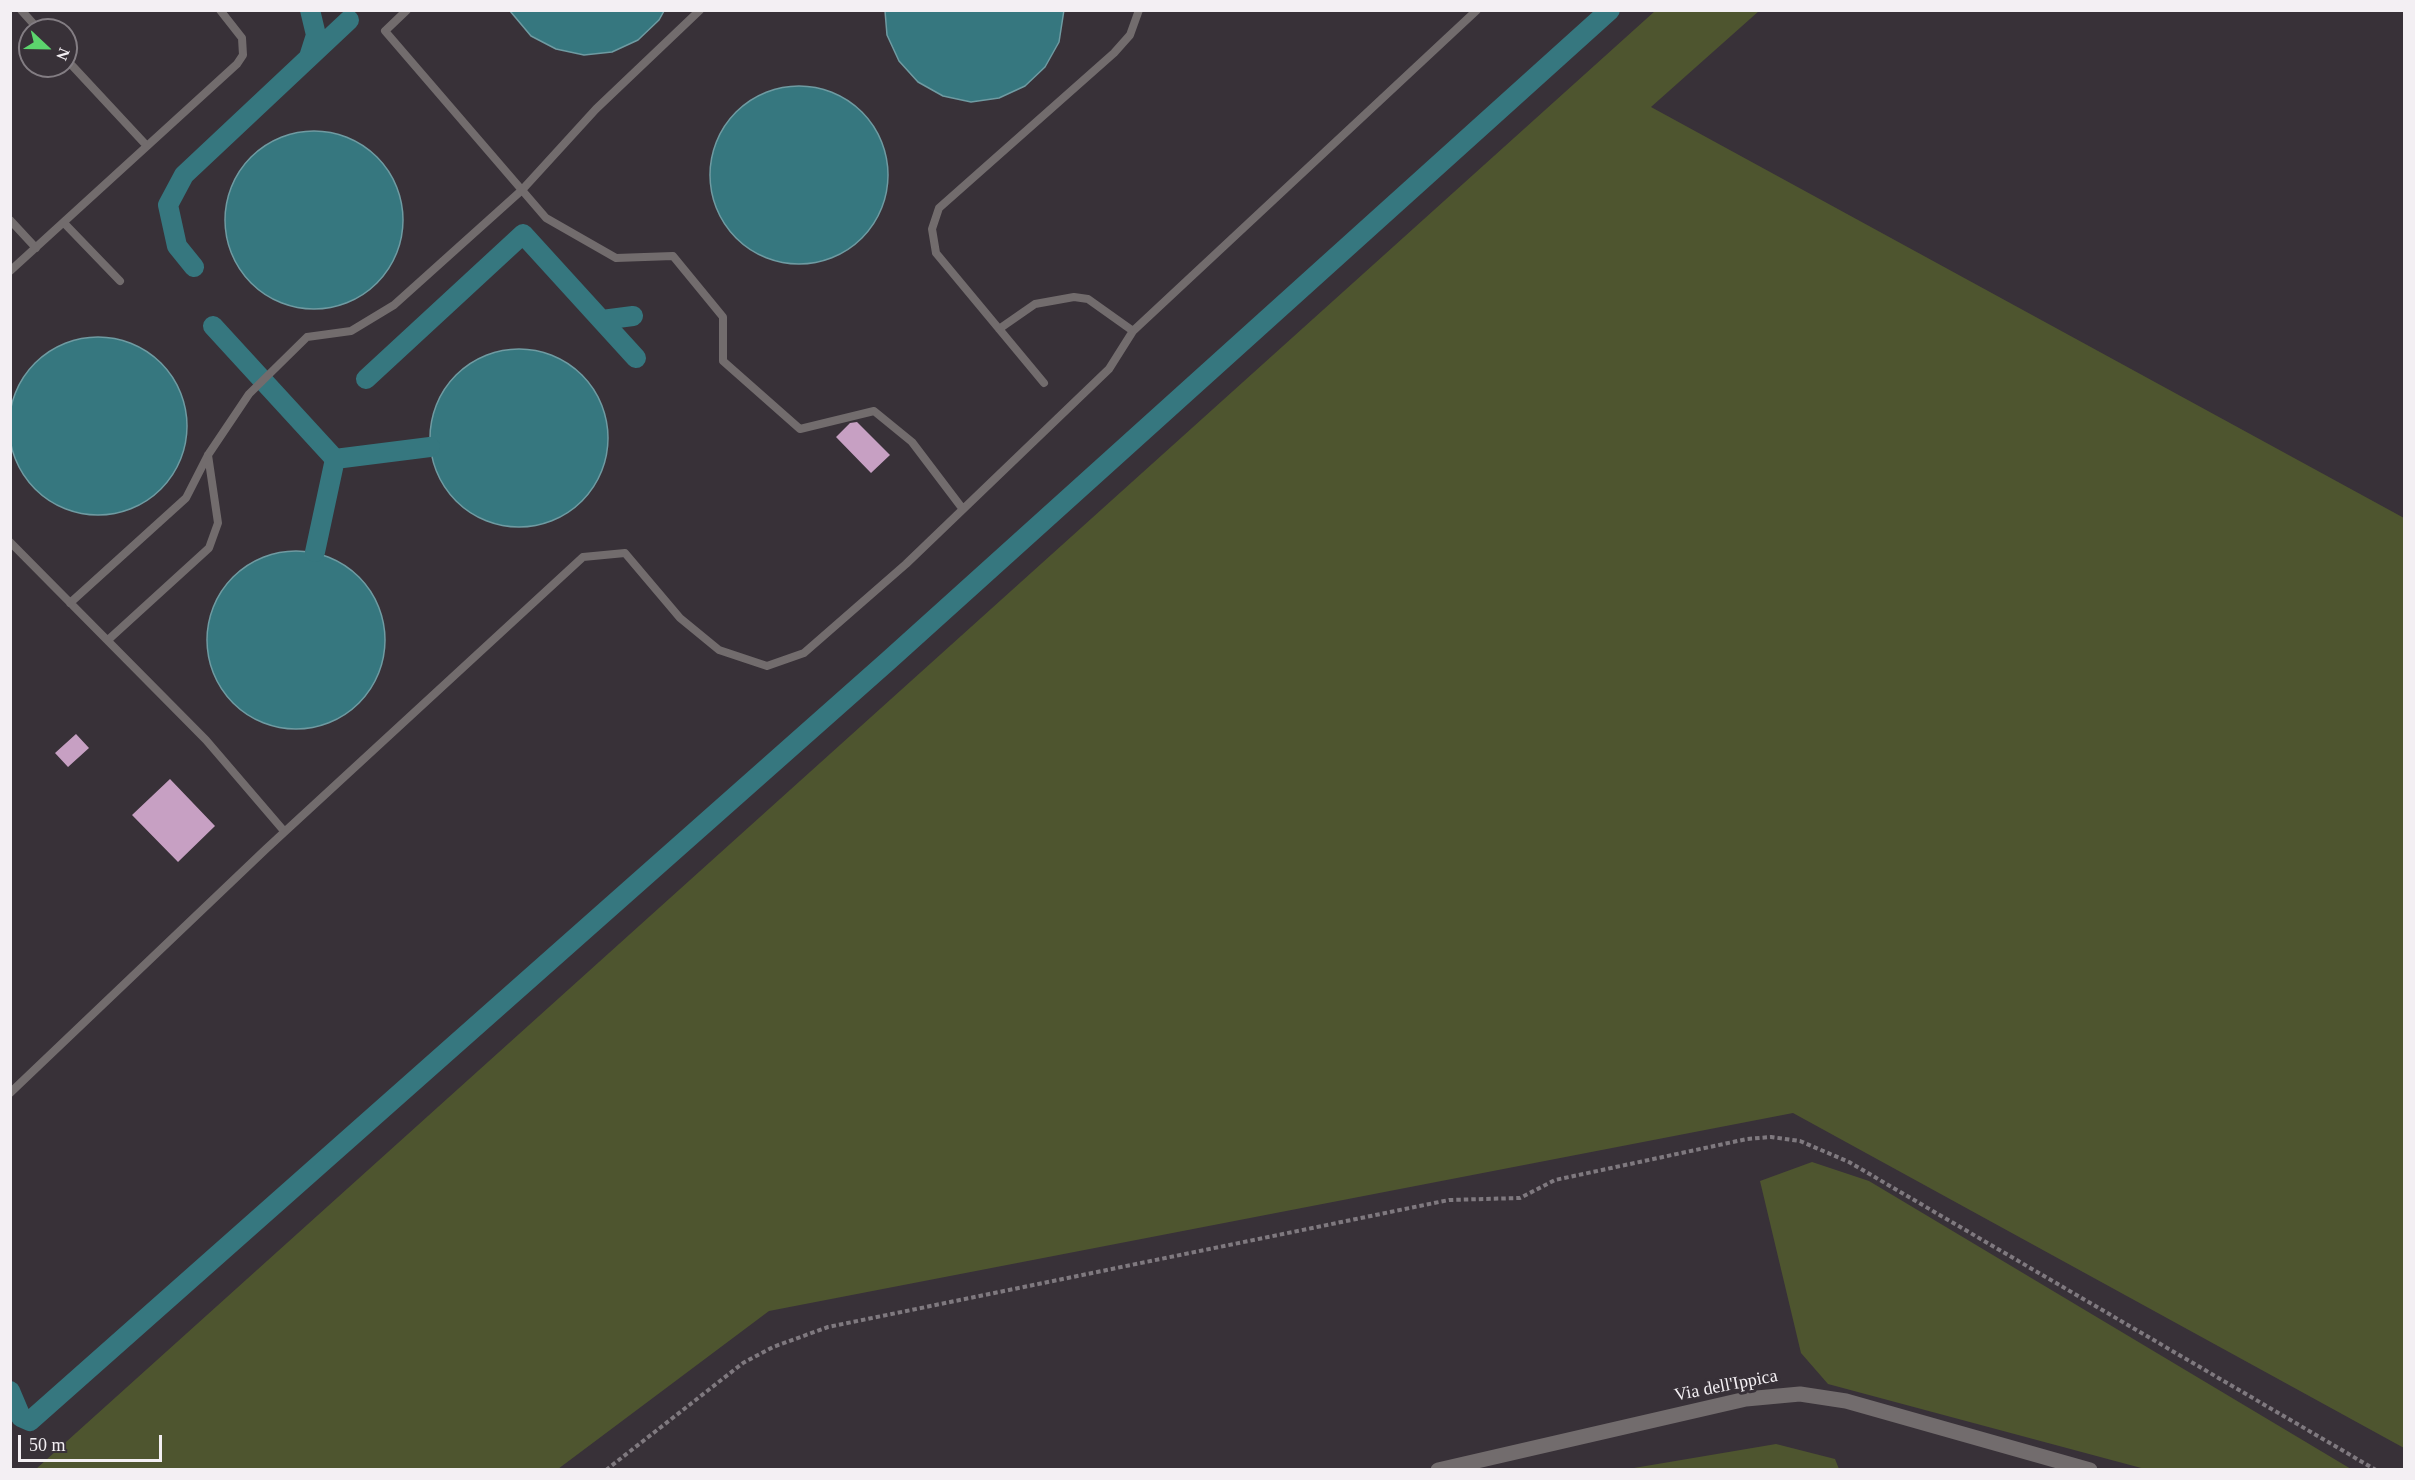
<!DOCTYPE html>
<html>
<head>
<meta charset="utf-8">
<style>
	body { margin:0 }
	#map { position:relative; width:2415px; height:1480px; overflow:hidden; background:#383138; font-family:"Times New Roman",serif }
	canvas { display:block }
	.frame { position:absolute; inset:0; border:12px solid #f3eff3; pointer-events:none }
	.north { position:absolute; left:18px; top:18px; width:60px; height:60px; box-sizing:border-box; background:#383138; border:2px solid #837d83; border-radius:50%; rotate:112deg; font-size:16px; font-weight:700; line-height:24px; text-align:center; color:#f3eff3 }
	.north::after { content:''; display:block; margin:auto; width:21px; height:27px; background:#5cd56d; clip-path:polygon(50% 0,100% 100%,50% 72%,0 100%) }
	.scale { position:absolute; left:18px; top:1435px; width:144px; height:27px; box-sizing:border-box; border:3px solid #f3eff3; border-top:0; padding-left:8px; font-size:18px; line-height:21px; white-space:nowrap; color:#f3eff3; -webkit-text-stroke:4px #383138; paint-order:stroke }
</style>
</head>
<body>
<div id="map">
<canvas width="2415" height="1480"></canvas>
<div class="frame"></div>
<div class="north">N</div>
<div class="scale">50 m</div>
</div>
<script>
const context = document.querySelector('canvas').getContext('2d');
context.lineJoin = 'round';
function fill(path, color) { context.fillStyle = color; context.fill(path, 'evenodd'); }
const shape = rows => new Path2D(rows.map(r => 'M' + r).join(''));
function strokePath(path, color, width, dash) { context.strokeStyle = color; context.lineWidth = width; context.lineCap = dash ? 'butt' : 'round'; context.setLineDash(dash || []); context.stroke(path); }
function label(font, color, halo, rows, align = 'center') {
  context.font = font + ' "Times New Roman",serif'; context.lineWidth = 6; context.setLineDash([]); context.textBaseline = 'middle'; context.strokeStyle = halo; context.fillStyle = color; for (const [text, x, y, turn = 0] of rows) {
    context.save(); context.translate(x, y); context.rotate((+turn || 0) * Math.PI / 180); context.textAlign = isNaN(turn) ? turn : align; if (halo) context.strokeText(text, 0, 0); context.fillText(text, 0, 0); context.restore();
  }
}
fill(shape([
	[1655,11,1759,11,1651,107,2404,518,2404,1448,1793,1113,769,1311,558,1469,36,1469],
	[1812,1162,1869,1181,2351,1469,2145,1469,1828,1384,1801,1353,1760,1181],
	[1776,1444,1835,1459,1839,1469,1628,1469]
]), '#4e552f');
const water = shape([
	[1064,10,1059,42,1045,67,1025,86,999,98,971,102,943,96,918,82,899,61,887,35,885,11,1064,10],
	[510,11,664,11,659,20,638,40,612,52,584,55,556,49,531,36,510,11],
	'710 175a89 89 0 1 1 178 0a89 89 0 1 1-178 0Z',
	'225 220a89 89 0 1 1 178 0a89 89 0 1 1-178 0Z',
	'9 426a89 89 0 1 1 178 0a89 89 0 1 1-178 0Z',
	'430 438a89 89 0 1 1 178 0a89 89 0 1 1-178 0Z',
	'207 640a89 89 0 1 1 178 0a89 89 0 1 1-178 0Z'
]);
fill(water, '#36777f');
strokePath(water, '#6f9ba2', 1.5);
strokePath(shape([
	[309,57,316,35,310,10],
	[194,267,177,246,168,205,184,175,349,20],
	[602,320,633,316],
	[213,326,335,459,430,447],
	[366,379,523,234,636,358],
	[315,552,335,459],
	[10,1391,21,1417,30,1421,888,661,1610,10]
]), '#36777f', 20);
fill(shape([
	[857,422,890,455,871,473,836,437,850,423],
	[76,734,89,748,68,767,55,753],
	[170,779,215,826,178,862,132,815]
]), '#c7a0c3');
strokePath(shape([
	[606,1470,743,1363,773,1347,828,1327,1449,1200,1520,1198,1555,1180,1747,1139,1771,1137,1800,1141,1849,1162,2376,1470]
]), '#7f797f', 4, [4.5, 3]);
strokePath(shape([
	[21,10,39,30],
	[407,10,385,31,546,218,616,258,673,256,723,317,723,361,800,429,874,411,912,442,962,508],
	[66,59,147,146],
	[10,220,36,248],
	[65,224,120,281],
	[10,271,237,64,243,55,242,38,220,10],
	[999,329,1035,304,1074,297,1088,299,1133,331],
	[1044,383,936,253,932,229,939,208,1114,53,1130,35,1139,10],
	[10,542,206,740,284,831],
	[70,603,186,498,208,455,249,394,307,337,351,331,394,305,522,190,596,109,700,10],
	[108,640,209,548,218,523,208,455],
	[10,1093,266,849,583,557,625,553,680,618,719,650,767,666,804,653,906,564,1109,369,1133,331,1477,10]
]), '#726c6d', 8);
strokePath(shape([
	[1438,1470,1746,1399,1800,1394,1846,1401,2090,1470]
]), '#726c6d', 15);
label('18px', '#f3eff3', '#383138', [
	["Via dell'Ippica",1726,1386,-11]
]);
</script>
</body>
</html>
